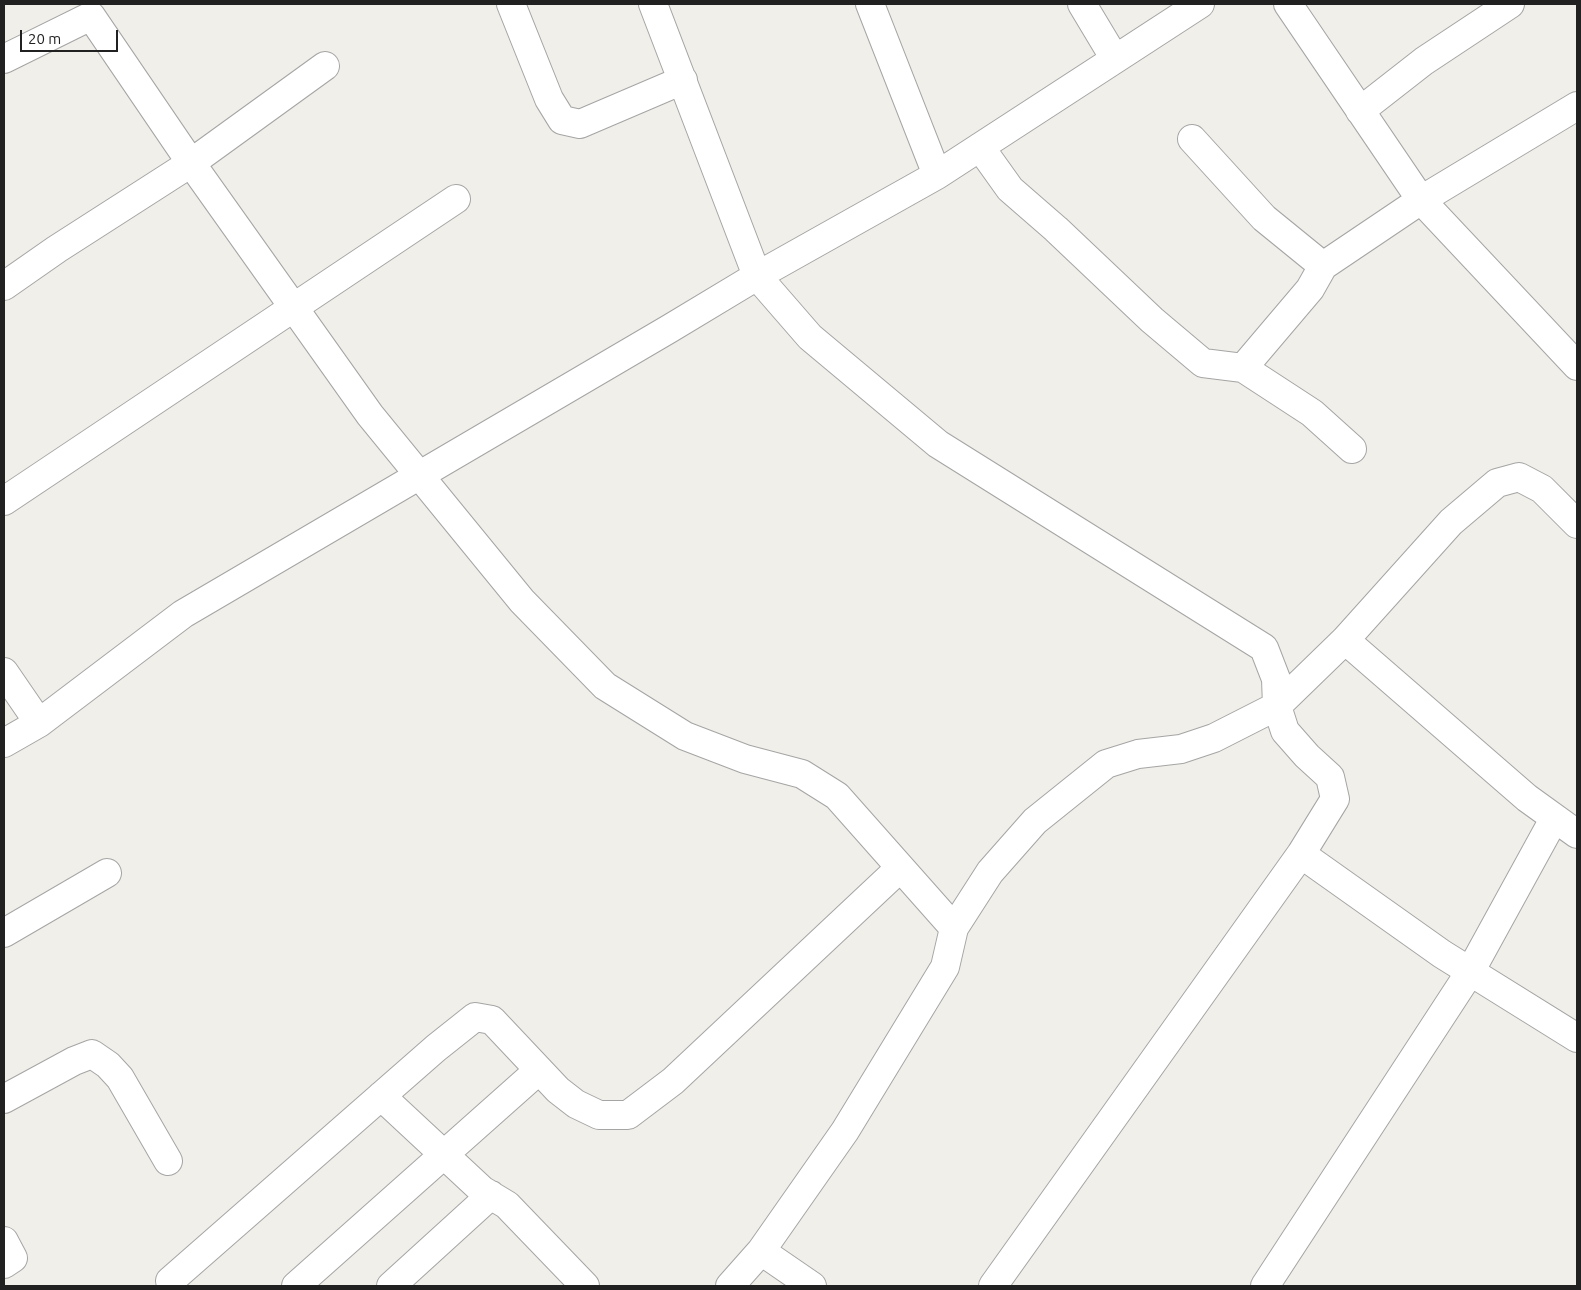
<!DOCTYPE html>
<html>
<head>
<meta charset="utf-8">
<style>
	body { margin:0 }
	#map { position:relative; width:1581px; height:1290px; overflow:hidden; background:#f1efe9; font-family:Ubuntu,sans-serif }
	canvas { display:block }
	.frame { position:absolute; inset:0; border:5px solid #212121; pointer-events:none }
	.scale { position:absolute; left:20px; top:30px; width:98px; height:22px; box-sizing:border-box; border:2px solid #212121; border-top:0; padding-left:6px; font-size:15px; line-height:18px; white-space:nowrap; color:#212121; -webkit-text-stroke:4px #fff; paint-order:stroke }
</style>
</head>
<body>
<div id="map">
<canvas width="1581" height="1290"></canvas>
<div class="frame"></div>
<div class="scale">20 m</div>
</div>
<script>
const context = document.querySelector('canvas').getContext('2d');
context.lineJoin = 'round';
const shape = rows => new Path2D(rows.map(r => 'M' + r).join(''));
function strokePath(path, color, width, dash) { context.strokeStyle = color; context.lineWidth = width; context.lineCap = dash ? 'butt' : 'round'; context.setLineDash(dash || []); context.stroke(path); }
const minor = shape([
	[511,4,549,99,562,120,580,124,683,80],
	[653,4,757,276,810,337,938,444,1264,648,1276,679,1277,706,1285,731,1307,756,1330,777,1335,799,1301,854,993,1286],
	[870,4,937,175],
	[1082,4,1115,59],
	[1288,4,1421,200,1577,366],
	[4,59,91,16,191,163,370,415,522,601,605,686,685,736,745,759,802,774,837,796,954,928],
	[1360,111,1424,61,1510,4],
	[1192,139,1264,218,1323,266],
	[980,147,1010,189,1056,229,1152,320,1203,363,1243,368],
	[4,286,57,249,191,163,325,66],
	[1352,449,1312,413,1243,368,1310,289,1323,266,1421,200,1577,106],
	[4,501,456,199],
	[1345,640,1527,798,1577,834],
	[4,672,39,723],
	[4,743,39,723,183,614,669,329,757,276,937,175,1200,4],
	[1301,854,1442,954,1577,1038],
	[4,933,107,873],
	[381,1096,482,1190,507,1205,585,1286],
	[4,1099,74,1061,92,1054,108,1065,120,1078,168,1161],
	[4,1241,13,1258,4,1264],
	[761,1251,812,1286],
	[170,1281,436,1048,475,1017,492,1020,558,1090,576,1104,599,1115,628,1115,673,1081,900,868],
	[296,1286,539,1070],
	[391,1286,491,1195],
	[730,1286,761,1251,845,1131,945,967,954,928,990,872,1035,821,1106,764,1138,754,1181,749,1214,738,1277,706,1345,640,1451,522,1497,483,1519,477,1542,489,1577,524],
	[1265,1286,1470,972,1554,819]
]);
strokePath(minor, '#a5a5a5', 30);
strokePath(minor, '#fff', 28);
</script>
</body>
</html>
